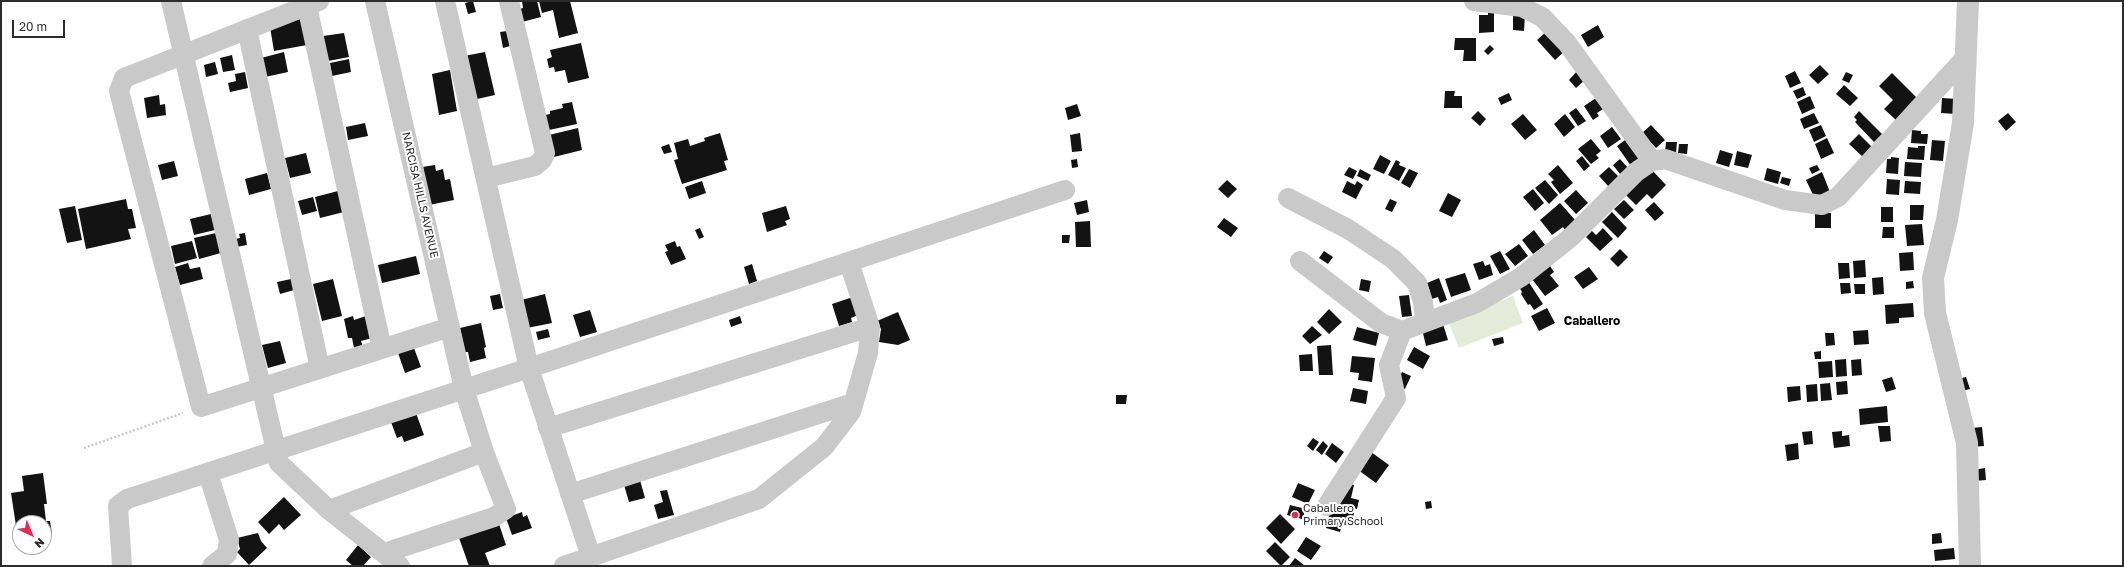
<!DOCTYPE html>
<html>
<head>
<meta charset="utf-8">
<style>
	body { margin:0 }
	#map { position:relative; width:2124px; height:567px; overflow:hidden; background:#fff; font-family:"Golos Text",sans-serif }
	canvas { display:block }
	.frame { position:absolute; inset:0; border:2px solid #2c2c2c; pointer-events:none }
	.north { position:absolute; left:12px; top:515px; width:40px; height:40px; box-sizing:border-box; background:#fff; border:1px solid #ababab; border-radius:50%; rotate:136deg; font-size:11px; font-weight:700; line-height:16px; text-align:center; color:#2c2c2c }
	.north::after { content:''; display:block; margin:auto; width:14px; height:18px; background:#e92951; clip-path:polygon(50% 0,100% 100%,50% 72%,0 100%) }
	.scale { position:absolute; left:12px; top:20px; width:53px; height:18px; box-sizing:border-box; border:2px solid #2c2c2c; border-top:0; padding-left:5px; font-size:12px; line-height:14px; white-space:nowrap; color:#2c2c2c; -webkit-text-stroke:3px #fff; paint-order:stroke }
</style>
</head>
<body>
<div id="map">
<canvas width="2124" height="567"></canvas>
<div class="frame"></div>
<div class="north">N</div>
<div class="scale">20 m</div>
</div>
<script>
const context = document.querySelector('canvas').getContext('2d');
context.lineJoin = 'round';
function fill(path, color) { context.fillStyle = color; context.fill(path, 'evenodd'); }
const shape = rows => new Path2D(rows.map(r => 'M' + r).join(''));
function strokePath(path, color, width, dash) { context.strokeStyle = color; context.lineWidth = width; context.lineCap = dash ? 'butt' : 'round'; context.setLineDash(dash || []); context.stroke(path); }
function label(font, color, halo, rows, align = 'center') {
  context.font = font + ' "Golos Text",sans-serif'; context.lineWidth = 4; context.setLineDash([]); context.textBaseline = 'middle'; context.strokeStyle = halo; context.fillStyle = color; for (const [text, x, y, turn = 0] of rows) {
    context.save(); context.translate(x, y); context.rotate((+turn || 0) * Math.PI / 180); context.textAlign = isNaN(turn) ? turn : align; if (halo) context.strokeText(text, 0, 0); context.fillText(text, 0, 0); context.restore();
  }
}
fill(shape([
	[1513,296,1523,323,1459,348,1448,321]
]), '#e5ebd9');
fill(shape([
	[473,1,476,12,468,14,465,3],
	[522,1,537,1,541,17,522,22,519,9,523,8],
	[539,1,570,1,578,33,559,38,553,10,542,13],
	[1488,11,1494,12,1494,32,1479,33,1479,15,1488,15],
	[301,15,307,45,274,51,270,27],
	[1513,15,1525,15,1524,31,1513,30],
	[1598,25,1604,37,1588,47,1581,35],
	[1548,30,1566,50,1555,60,1537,40],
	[507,31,510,46,503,48,500,32],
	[344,33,349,57,328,61,323,36],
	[1455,38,1476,38,1476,61,1463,61,1464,50,1454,50],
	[581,43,589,78,568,83,565,70,555,72,554,67,549,68,547,59,552,57,550,50],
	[1490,45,1494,49,1488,55,1484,51],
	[284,52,288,72,265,77,261,58],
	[485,52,495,95,477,99,464,56],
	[232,55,235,70,223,72,220,58],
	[349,59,351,72,332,76,330,63],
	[215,62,218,74,206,77,204,65],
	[1820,65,1829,74,1818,84,1809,75],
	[450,70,457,111,439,115,432,74],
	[1578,70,1586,79,1576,88,1569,80],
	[1795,71,1801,83,1790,88,1785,76],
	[245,72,248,88,230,92,228,83,236,81,235,74],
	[1846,72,1853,75,1849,83,1842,80],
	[1892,73,1918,99,1896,120,1884,109,1893,100,1879,86],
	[1844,85,1858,98,1850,106,1836,94],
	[1803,87,1806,95,1797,99,1793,91],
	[1445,91,1455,91,1454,96,1462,96,1462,108,1444,108],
	[1509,93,1512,100,1501,105,1498,98],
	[159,95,160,105,165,104,166,115,147,118,144,98],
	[1599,96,1606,107,1597,113,1599,116,1593,120,1584,106],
	[1810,96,1815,108,1802,114,1797,102],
	[1942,98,1957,99,1956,114,1941,113],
	[572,102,577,124,549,130,545,115,550,114,550,111,563,108,562,104],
	[1077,104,1081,116,1068,120,1065,108],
	[1576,108,1586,121,1578,126,1569,113],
	[1478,111,1486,119,1480,126,1471,118],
	[1859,111,1882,134,1874,142,1855,122,1857,120,1854,117],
	[1814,113,1819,123,1804,129,1800,119],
	[2008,113,2016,122,2006,131,1998,121],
	[1523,114,1537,130,1525,140,1511,124],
	[1565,114,1575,127,1564,137,1554,124],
	[365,123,368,136,348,140,346,127],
	[1651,125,1665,140,1656,148,1642,133],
	[1821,125,1826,136,1814,142,1809,130],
	[1612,127,1621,139,1608,148,1600,136],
	[578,128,582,150,554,157,549,135],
	[1912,130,1921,131,1921,134,1928,134,1927,144,1911,143],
	[720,133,728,160,724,161,727,170,682,184,674,160,678,159,674,143,688,139,690,146,705,141,704,138],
	[1080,133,1082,151,1072,152,1070,135],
	[1859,134,1872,147,1863,157,1849,144],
	[1827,138,1834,153,1821,159,1815,144],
	[1591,139,1601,151,1596,155,1599,158,1591,164,1578,149],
	[1625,140,1640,160,1631,166,1617,146],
	[1932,140,1945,141,1943,161,1930,160],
	[1666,142,1677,142,1676,153,1665,152],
	[669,144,672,152,664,154,661,147],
	[1679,144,1688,144,1687,154,1678,153],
	[1918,146,1925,146,1924,160,1907,159,1908,147,1918,148],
	[1720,150,1733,154,1729,167,1716,163],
	[1737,151,1752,155,1748,168,1734,165],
	[306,153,311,173,290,178,285,158],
	[1380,155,1391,161,1384,174,1373,169],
	[1582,156,1590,166,1584,171,1576,161],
	[1891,157,1899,158,1898,174,1886,173,1887,159,1891,159],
	[1077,159,1078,167,1072,168,1071,160],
	[1620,159,1628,168,1620,174,1613,165],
	[1396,160,1400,162,1399,165,1406,168,1399,181,1388,175],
	[174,161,178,176,162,180,158,165],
	[1905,162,1922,163,1921,177,1904,176],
	[435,165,436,171,443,169,445,180,450,179,454,200,429,205,422,167],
	[1558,165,1573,183,1560,194,1551,182,1554,180,1548,174],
	[1817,165,1820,170,1812,174,1809,168],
	[1349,167,1357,171,1353,179,1344,175],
	[1609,167,1619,177,1609,187,1599,176],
	[1767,168,1781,172,1778,184,1764,180],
	[1360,169,1371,175,1368,181,1357,176],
	[1409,169,1418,173,1410,188,1401,183],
	[1651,169,1666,185,1652,199,1647,194,1636,205,1625,194],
	[1822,172,1830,192,1815,199,1806,180],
	[267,173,271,189,249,195,245,179],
	[1782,177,1791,179,1789,186,1780,183],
	[1887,179,1900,180,1899,195,1886,194],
	[1227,180,1237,189,1228,198,1218,189],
	[1545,180,1558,195,1549,204,1535,188],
	[702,181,706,193,689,199,685,187],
	[1347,181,1355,185,1357,181,1363,185,1356,199,1342,192],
	[1905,181,1921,182,1920,194,1904,193],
	[1533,189,1544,203,1535,211,1523,197],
	[1576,190,1588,203,1576,214,1564,201],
	[338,191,344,212,320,218,315,197],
	[1448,193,1461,200,1452,217,1439,211],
	[313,197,317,211,302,215,298,201],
	[126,199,128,209,132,209,136,228,128,229,131,239,86,249,78,209],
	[1390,199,1397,202,1392,212,1385,209],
	[1087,200,1089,212,1077,215,1074,203],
	[1624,200,1634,210,1624,219,1614,209],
	[1654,202,1664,213,1655,221,1645,210],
	[1560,203,1576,221,1565,230,1563,227,1552,235,1540,220],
	[1910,205,1924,205,1923,220,1910,220],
	[75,206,82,240,67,243,59,209],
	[786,206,790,219,785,221,787,225,767,232,762,213],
	[1881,207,1893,207,1893,222,1881,222],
	[1612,212,1627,228,1618,238,1602,222],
	[1815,213,1831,213,1831,228,1815,228],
	[211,214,215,230,194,235,190,219],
	[1224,218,1238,228,1231,237,1217,227],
	[1090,221,1091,247,1076,247,1075,222],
	[1922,224,1924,245,1907,246,1905,225],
	[1883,227,1894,227,1894,238,1882,238],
	[700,228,704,237,699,239,695,230],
	[1603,228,1613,239,1600,251,1586,237,1592,231,1596,235],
	[1534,230,1545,245,1533,254,1522,240],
	[216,233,221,253,199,259,194,238],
	[245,233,247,245,236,247,235,239,240,238,239,234],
	[1062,235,1070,235,1069,243,1062,243],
	[192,241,197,258,175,264,171,246],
	[675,241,677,247,680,246,686,259,671,265,665,252,668,251,665,245],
	[1519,244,1528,256,1515,266,1505,254],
	[1620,249,1628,257,1618,267,1610,259],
	[1324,251,1333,257,1328,264,1319,258],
	[1500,251,1510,269,1500,274,1490,256],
	[1913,252,1914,270,1900,271,1899,253],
	[416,256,420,274,382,283,378,265],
	[1865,260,1866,277,1854,278,1853,261],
	[1483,261,1485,266,1490,264,1493,275,1479,280,1473,264],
	[188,263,190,269,200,267,203,279,180,285,175,267],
	[1838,263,1849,263,1850,278,1839,279],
	[752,264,757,281,749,284,744,267],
	[1550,266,1554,272,1550,275,1559,286,1545,296,1532,279],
	[1589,267,1598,279,1583,289,1574,277],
	[1465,273,1471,290,1451,297,1445,279],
	[1883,277,1884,294,1873,295,1872,278],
	[1439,278,1447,300,1440,303,1438,297,1432,299,1427,283],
	[291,279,294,290,280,294,277,282],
	[333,279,342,316,322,321,313,284],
	[1361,279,1371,281,1369,292,1359,290],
	[1528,281,1543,304,1534,310,1530,304,1528,305,1521,294,1522,292,1519,287],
	[1913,281,1914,288,1906,289,1906,282],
	[1840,283,1850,283,1851,293,1841,294],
	[1854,284,1865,284,1865,294,1855,294],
	[500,294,503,308,493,310,490,296],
	[545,294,552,323,527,328,521,300],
	[1409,295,1412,316,1402,317,1399,296],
	[853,297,858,315,851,318,852,322,839,326,832,304],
	[1913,303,1914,317,1899,318,1899,323,1886,324,1885,305],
	[1547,308,1555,323,1539,331,1531,316],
	[1329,309,1342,322,1329,334,1317,322],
	[590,310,597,332,580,337,573,315],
	[898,312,910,340,898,345,879,342,881,329,877,321],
	[353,316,354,320,366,316,372,338,361,341,363,347,354,348,352,338,348,338,344,319],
	[740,316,742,323,731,327,729,320],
	[481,323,486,347,484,348,486,358,470,362,468,352,465,352,460,328],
	[1443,324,1448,340,1426,346,1422,329],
	[1312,326,1322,335,1310,344,1302,336],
	[1357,327,1379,333,1376,346,1353,340],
	[548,329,550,337,538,340,536,332],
	[1868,330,1869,344,1854,345,1853,331],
	[1825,333,1834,333,1835,345,1826,346],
	[1503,337,1504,343,1494,346,1492,339],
	[280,341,286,363,268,368,262,345],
	[1331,345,1333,375,1319,375,1317,346],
	[1414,347,1430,356,1423,369,1407,360],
	[414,348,421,367,405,373,398,353],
	[1821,351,1821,359,1815,359,1814,352],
	[1312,354,1313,371,1300,371,1299,355],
	[1352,356,1375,358,1372,382,1358,380,1359,373,1350,372],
	[1846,359,1847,376,1836,377,1835,360],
	[1861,359,1862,375,1852,376,1851,360],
	[1832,361,1833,377,1819,378,1818,362],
	[1402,372,1411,376,1405,389,1396,385],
	[1892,377,1896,389,1886,392,1882,380],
	[1966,377,1970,389,1958,392,1954,380],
	[1847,381,1848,394,1837,395,1836,382],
	[1830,383,1832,400,1821,401,1820,384],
	[1817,384,1818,401,1807,402,1806,385],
	[1800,386,1801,400,1788,402,1787,387],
	[1353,388,1368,391,1366,404,1350,401],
	[1116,395,1127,395,1126,404,1116,404],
	[1887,406,1888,422,1860,425,1859,409],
	[416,413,424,435,404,442,402,436,397,438,391,422],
	[1878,426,1890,426,1891,441,1880,442],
	[1982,427,1984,446,1971,447,1972,428],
	[1812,431,1813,444,1804,445,1802,432],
	[1842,431,1842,436,1849,435,1850,446,1834,448,1832,432],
	[1313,438,1319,442,1313,451,1307,446],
	[1323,441,1328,446,1322,455,1316,450],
	[1332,443,1344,452,1336,463,1325,454],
	[1798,443,1799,459,1787,461,1785,445],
	[1367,449,1389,465,1376,483,1354,467],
	[1985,468,1986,480,1974,481,1973,470],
	[43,473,47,504,44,504,46,521,50,521,52,534,44,535,44,523,20,523,20,539,18,539,11,493,24,491,22,476],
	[640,480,645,498,629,502,624,485],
	[1345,482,1354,485,1351,498,1359,500,1357,509,1339,505],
	[1298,483,1315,490,1308,504,1292,497],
	[667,490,674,515,658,519,654,505,663,502,660,491],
	[284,497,301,515,284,530,279,524,269,534,258,522],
	[1431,501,1432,508,1426,509,1425,502],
	[1290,505,1306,509,1302,519,1287,515],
	[1331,507,1354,513,1351,526,1342,524,1340,532,1326,528],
	[522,512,523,517,527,515,532,528,512,535,506,518],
	[1280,514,1295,529,1281,544,1266,528],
	[498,521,506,545,485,553,490,566,469,566,458,535],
	[258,533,261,541,267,548,249,565,237,552,240,549,237,538],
	[1941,533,1942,543,1932,544,1932,534],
	[1306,537,1321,546,1311,560,1297,551],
	[1275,542,1290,557,1281,566,1266,551],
	[358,545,371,557,363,566,353,566,346,560],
	[1954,548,1955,559,1935,561,1934,550],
	[1295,558,1304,565,1303,566,1289,566]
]), '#131313');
strokePath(shape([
	[84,448,183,413]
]), '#c9c9c9', 2.5, [2, 2]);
strokePath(shape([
	[171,1,279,463,329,510,400,566],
	[319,1,124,78,119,91,201,407,450,327],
	[375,1,464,389,484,452,506,509,494,517,384,553],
	[445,1,529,368,591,557],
	[1474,1,1522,7,1542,17,1567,43,1652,161],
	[307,6,382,349],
	[247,29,320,369],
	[486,178,535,166,542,160,545,153,509,1],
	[1288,198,1348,229,1393,259,1417,283,1423,302,1425,321],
	[1300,261,1381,323,1402,331,1477,303,1521,277,1571,237,1636,172,1652,161,1665,159,1785,200,1822,205,1838,197,1966,57],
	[548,428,870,327],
	[208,473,229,540,227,554,212,566],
	[570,494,853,403],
	[1327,506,1396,398,1389,365,1402,331],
	[329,510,484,452],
	[122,566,118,506,127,499,529,368,1065,190],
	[564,566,759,499,824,447,851,412,868,353,870,327,849,262]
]), '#c9c9c9', 20);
strokePath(shape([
	[1968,1,1963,123,1947,220,1933,278,1935,313,1967,443,1970,566]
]), '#c9c9c9', 22);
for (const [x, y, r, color] of [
	[1295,515,4,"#e92951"]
]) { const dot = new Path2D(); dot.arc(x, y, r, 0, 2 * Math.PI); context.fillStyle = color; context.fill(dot); strokePath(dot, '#fff', 1.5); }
label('11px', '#2c2c2c', '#fff', [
	["NARCISA HILLS AVENUE",420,195,77]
]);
label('11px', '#2c2c2c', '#fff', [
	["Caballero",1303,509],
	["Primary School",1303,522]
], 'left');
label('bold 12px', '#000', '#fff', [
	["Caballero",1592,321]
]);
</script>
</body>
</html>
